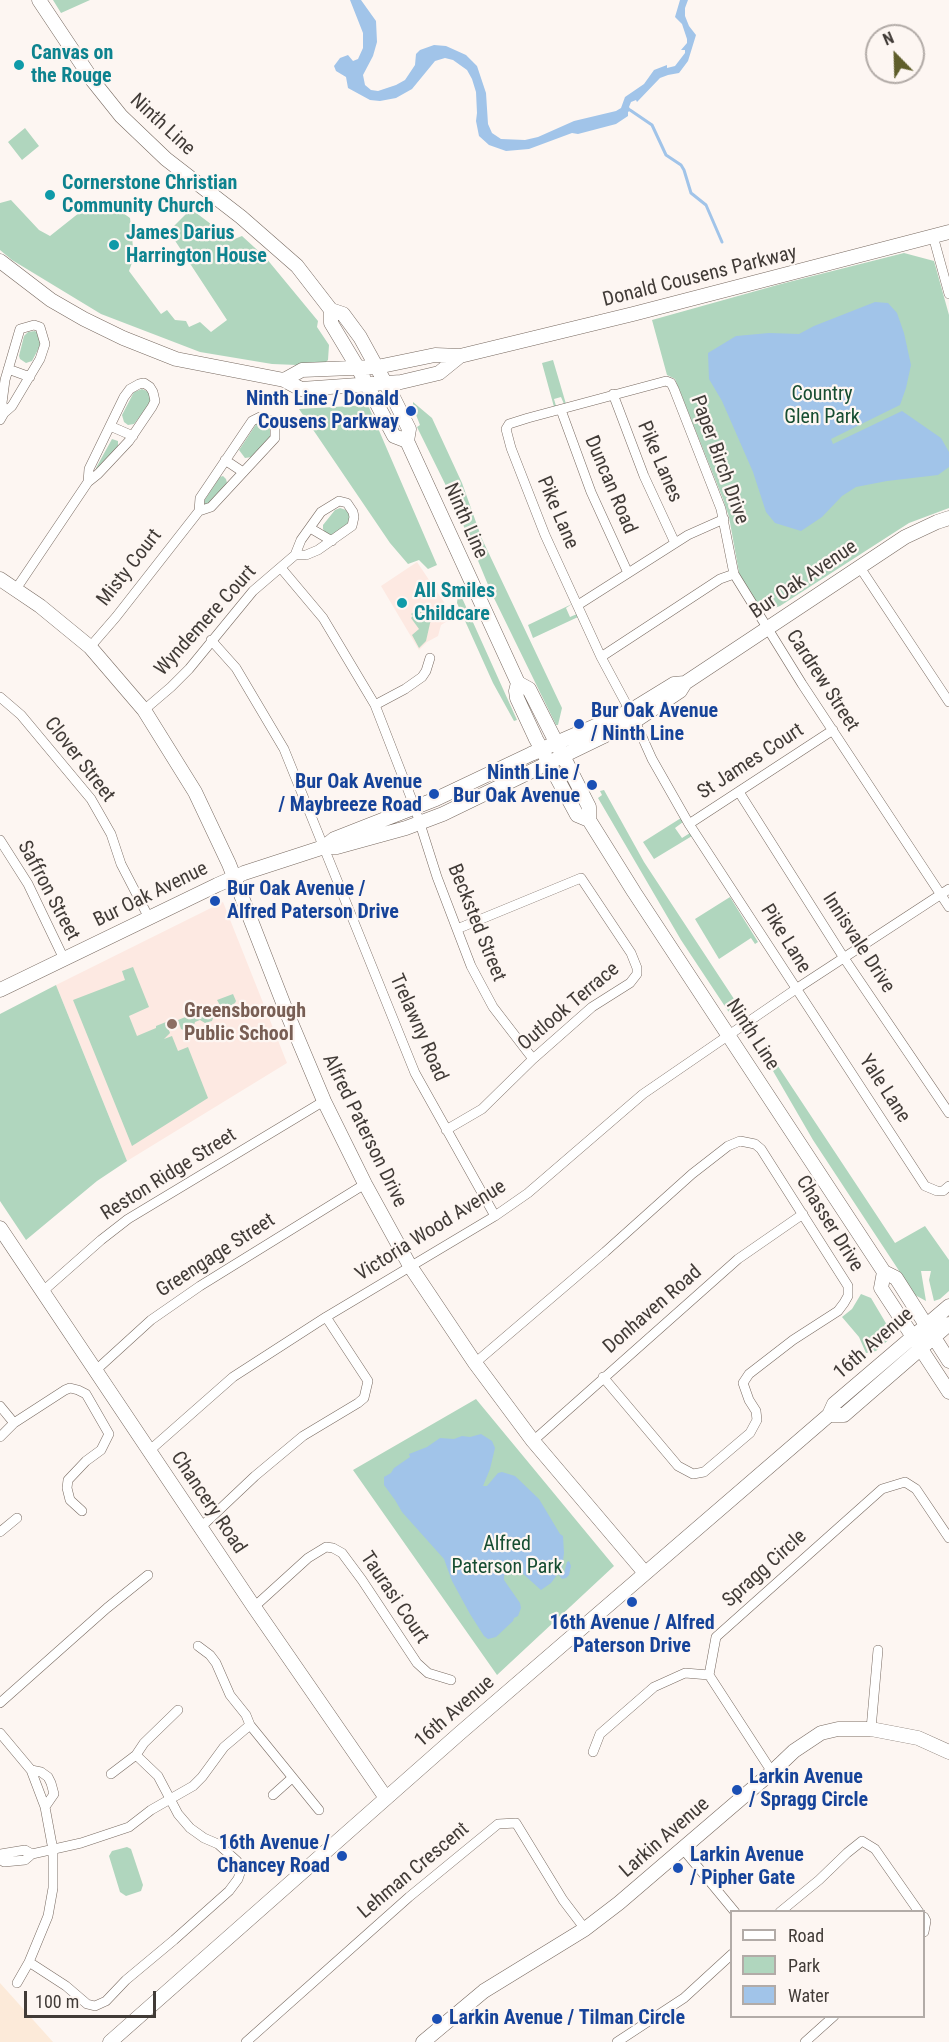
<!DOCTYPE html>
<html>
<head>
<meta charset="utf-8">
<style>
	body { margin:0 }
	#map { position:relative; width:949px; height:2042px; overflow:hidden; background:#fdf6f2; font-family:"Roboto Condensed",sans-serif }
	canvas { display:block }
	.legend { position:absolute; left:730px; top:1910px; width:195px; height:108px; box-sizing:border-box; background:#fdf6f2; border:2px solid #b2aba7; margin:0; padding:8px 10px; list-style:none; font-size:18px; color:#413b37 }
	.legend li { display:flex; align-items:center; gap:12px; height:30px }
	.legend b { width:30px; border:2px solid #b2aba7 }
	.north { position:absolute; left:865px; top:24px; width:60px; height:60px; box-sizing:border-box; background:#fdf6f2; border:2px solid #b2aba7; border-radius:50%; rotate:337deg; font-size:16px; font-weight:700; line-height:24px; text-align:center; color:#413b37 }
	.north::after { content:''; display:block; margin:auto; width:21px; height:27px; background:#5f5e2b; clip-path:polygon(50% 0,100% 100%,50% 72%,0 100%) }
	.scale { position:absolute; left:24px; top:1991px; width:132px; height:27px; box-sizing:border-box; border:3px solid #413b37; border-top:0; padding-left:8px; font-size:18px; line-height:21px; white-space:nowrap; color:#413b37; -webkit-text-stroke:4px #fdf6f2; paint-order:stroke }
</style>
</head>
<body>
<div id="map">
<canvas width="949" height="2042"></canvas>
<ul class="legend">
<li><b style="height:8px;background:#fff"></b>Road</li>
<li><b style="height:16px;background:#b0d6be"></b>Park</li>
<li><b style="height:16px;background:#a1c4e9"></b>Water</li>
</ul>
<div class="north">N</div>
<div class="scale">100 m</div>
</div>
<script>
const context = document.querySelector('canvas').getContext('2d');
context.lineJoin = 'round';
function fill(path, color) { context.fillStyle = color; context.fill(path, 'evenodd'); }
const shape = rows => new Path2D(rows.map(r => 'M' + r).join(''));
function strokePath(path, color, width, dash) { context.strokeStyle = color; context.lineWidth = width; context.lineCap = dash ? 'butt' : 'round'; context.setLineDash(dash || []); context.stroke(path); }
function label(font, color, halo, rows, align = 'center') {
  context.font = font + ' "Roboto Condensed",sans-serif'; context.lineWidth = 4.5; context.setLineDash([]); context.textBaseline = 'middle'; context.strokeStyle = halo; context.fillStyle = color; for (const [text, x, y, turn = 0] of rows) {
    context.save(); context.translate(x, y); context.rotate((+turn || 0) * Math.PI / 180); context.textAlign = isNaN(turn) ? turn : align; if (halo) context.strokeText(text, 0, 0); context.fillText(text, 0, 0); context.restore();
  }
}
fill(shape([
	[0,1983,53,2042,0,2042]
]), '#fcead9');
fill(shape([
	[417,562,454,617,441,625,438,636,427,642,419,650,381,586],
	[223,902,287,1063,127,1161,56,985]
]), '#fde9e2');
fill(shape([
	[53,0,90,0,61,13],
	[25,128,39,146,22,160,8,142],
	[11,200,39,230,50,236,89,205,116,208,130,218,134,257,129,271,161,314,167,310,175,320,186,321,189,327,200,322,211,332,227,320,170,233,171,229,191,209,232,240,242,236,266,258,318,321,317,327,329,345,328,360,322,366,272,364,200,352,101,314,12,260,0,250,0,203],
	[904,253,934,261,949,315,949,508,909,523,780,606,762,613,740,578,729,517,723,499,675,379,667,375,652,320,781,284],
	[35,331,39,334,42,342,32,361,26,363,20,359,19,356,24,336,28,332],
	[553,360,566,404,564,404,561,397,554,399,556,406,554,407,542,363],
	[142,389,149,392,151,396,150,403,134,424,128,425,124,422,122,415,134,392],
	[413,402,432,418,462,483,482,539,562,708,558,725,556,725,491,592,452,498,417,427,420,425,413,407],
	[368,405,437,565,428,569,419,560,408,564,390,543,299,409],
	[261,422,270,425,272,436,252,457,245,458,239,450,257,423],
	[112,439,118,441,118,446,99,471,96,471,96,468],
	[223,476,226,479,227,483,208,504,205,505,204,501,220,477],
	[340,508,346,510,350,515,349,523,332,535,326,534,323,529,323,525,335,510],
	[455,587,458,589,517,720,514,721,493,683,457,603,458,594],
	[572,604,566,608,570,617,577,614,578,617,533,638,528,625],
	[422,606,431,619,426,641,419,648,412,635,419,629,411,618,413,616,411,614],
	[604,790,644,862,738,1005,739,1016,733,1015,728,1011,681,940,598,798,602,795,600,791],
	[681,818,683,822,675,828,682,838,690,833,692,836,654,859,643,842],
	[730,897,758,942,755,944,751,938,719,959,695,919],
	[133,967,149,1007,129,1016,137,1036,156,1028,156,1026,166,1022,170,1033,164,1039,172,1036,178,1051,188,1047,208,1098,132,1146,73,1000,125,980,122,971],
	[56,985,127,1161,97,1181,26,1240,0,1201,0,1014],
	[233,994,236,1001,235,1003,226,1008,221,1007,217,1000],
	[210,1007,214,1015,212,1021,205,1023,200,1020,195,1022,193,1028,186,1031,181,1029,178,1020],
	[772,1057,895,1243,925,1226,949,1260,949,1291,940,1299,934,1301,929,1280,931,1271,921,1271,926,1301,915,1295,813,1140,773,1071,777,1068,770,1058],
	[861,1294,871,1298,887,1325,893,1329,894,1335,876,1351,866,1353,859,1337,842,1317,852,1309],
	[476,1399,614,1566,497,1675,353,1470],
	[127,1847,131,1849,143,1885,141,1891,126,1896,120,1892,109,1856,112,1851]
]), '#b0d6be');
fill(shape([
	[350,0,361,0,376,21,377,42,373,56,363,75,365,85,371,90,378,91,396,85,405,80,415,65,416,54,420,50,434,45,446,46,466,55,477,66,486,93,488,124,492,133,501,139,525,140,538,137,574,121,616,111,621,108,625,97,644,84,654,70,667,65,667,68,675,66,685,53,685,50,681,50,687,43,687,39,682,24,675,17,680,0,688,0,685,8,685,16,689,26,696,35,688,61,679,73,668,75,660,78,637,102,636,100,631,102,629,107,631,110,628,112,628,116,616,124,578,134,572,133,529,149,506,151,489,145,479,136,476,121,477,113,476,92,472,79,467,70,453,60,445,58,435,61,412,89,396,98,380,101,370,100,348,88,346,77,336,71,334,66,340,58,348,55,353,61,358,59,363,48,363,33],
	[875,302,888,303,897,313,904,333,911,365,906,388,900,405,831,439,833,444,902,411,941,438,949,452,949,467,938,475,887,481,856,487,842,496,822,517,801,531,775,523,766,512,753,472,722,401,709,379,708,353,736,336,769,333,799,334,814,326],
	[481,1434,492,1441,495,1448,490,1469,483,1486,487,1486,498,1473,502,1472,515,1476,539,1499,560,1534,563,1536,564,1553,562,1569,560,1572,564,1573,567,1562,569,1561,571,1566,569,1575,566,1578,562,1579,559,1575,557,1575,551,1583,541,1590,522,1573,513,1571,506,1572,504,1576,504,1580,520,1603,521,1608,518,1616,514,1618,513,1621,496,1637,488,1639,484,1636,470,1614,452,1581,444,1559,402,1512,395,1500,384,1485,384,1477,391,1473,394,1468,410,1457,409,1454,427,1447,440,1438,454,1439,462,1436,470,1437]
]), '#a1c4e9');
strokePath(shape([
	[630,110,652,125,666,155,681,165,684,170,691,193,706,205,722,242]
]), '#a1c4e9', 3);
const street = shape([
	[933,236,949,294],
	[8,369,30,377],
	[613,394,644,476,675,543],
	[561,410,591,492,628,573],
	[0,420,4,413,12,406,40,359,45,344,40,327,34,325,20,329,5,380,2,403,4,413],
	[110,426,133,436],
	[225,460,243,472],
	[310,528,332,541],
	[859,566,949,702],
	[281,568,323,618,375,705,415,808,437,877,471,966,493,1007,533,1059],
	[16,589,88,482,98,474,129,441,152,407,155,401,153,392,150,387,144,383,139,384,130,389,124,397,89,469,88,482],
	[578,605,688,535,724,519],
	[211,640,236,668,284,749,415,1073,495,1216],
	[90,647,116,617,199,511,211,507,275,438,275,428,272,421,260,417,252,421,200,498,199,511],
	[601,657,720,579,734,574],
	[0,697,21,715,91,799,111,834,121,864,149,918],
	[375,705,405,689,422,677,426,671,430,658],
	[144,710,171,687,189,669,253,591,295,555,301,540,321,512,339,501,347,503,353,512,354,517,352,526,318,550,306,555,295,555],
	[630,711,601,657,545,535,511,448,506,429,509,424,528,418,666,381,671,383,674,389,721,509,734,574,802,684,949,907],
	[635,721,652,759,689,824,925,1186,937,1191,943,1191,949,1186],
	[739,792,844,958,949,1113],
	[689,824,833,730],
	[0,840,28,884,64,959],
	[446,1130,482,1109,533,1059,592,1007,630,983,637,974,637,968,631,953,581,878,457,929],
	[42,1292,101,1240,128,1219,324,1101],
	[475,1363,605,1252,692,1174,728,1146,740,1141,755,1144,761,1149,848,1286,848,1296,844,1303,838,1311,793,1340,749,1374,743,1383,749,1400,756,1411,757,1420,750,1433,704,1472,693,1474,678,1466,603,1377],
	[95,1371,151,1320,200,1286,365,1184],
	[0,1406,14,1423],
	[0,1437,14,1423,65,1390,70,1388,78,1390,86,1394,109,1434,101,1450,86,1461,68,1480,67,1488,70,1500,82,1511],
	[533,1441,738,1259,803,1214],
	[149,1451,233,1377,326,1317,495,1216,528,1193,643,1094,796,989,949,889],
	[201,1527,255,1476,303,1436,358,1403,364,1398,368,1381,326,1317],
	[0,1532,17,1518],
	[254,1607,308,1558,326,1547,333,1548,342,1553,362,1580,417,1663,428,1673,451,1680],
	[198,1646,210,1655,216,1663,230,1695,246,1715,250,1725,319,1810],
	[0,1703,107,1608,148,1575],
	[871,1729,878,1650],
	[0,1733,31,1770,45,1807,53,1850,53,1888,48,1916,29,1962,17,1983],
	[593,1752,600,1734,654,1687,685,1673,709,1675],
	[31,1770,41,1772,48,1777,51,1783,54,1794,45,1807],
	[772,1772,709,1675,716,1637,882,1489,905,1482,916,1489,949,1538],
	[111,1774,136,1755,144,1743,178,1710],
	[273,1795,292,1778],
	[682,1848,735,1912],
	[0,1854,25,1850,32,1854],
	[0,1859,4,1862,25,1860,32,1854,81,1843,129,1827,151,1810,193,1786,202,1777,224,1747,250,1725],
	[780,1912,819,1880,847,1853,862,1841,875,1849,919,1912],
	[924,1917,926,1921,924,1932],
	[29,1962,66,1986,87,2004,95,2006,106,2001,126,1980,174,1940,229,1891,238,1879,241,1870,237,1861,218,1844,204,1838,190,1828,178,1814,158,1776,136,1755],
	[246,2042,409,1897,498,1824,516,1823,563,1900,585,1929],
	[617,2042,684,1998,732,1954],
	[805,2042,834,2016]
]);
const secondary = shape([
	[39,0,93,81,121,116,166,159,241,217,297,266,331,310,343,314,360,337,393,397,409,429,407,441,518,683,529,689,589,807,589,820,634,892,884,1272,896,1278,949,1361],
	[0,261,51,300,84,319,123,338,176,359,284,380,301,389,401,382,439,373,460,356],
	[331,310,331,323,358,368,394,436,407,441],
	[284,380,302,370,377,367,435,355,460,356,633,314,949,232],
	[0,579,40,606,90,647,144,710,195,792,229,864,287,1013,324,1101,365,1184,410,1266,475,1363,533,1441,645,1573],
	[518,683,516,691,517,698,536,739,577,815,589,820],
	[324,847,334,839,436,799,531,754,630,711,674,684,685,683,905,537,937,522,949,518],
	[0,990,217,885,244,873,324,847,337,847,406,828,443,814,635,721,680,691,685,683],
	[0,1228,254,1607,386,1798],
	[884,1272,881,1288,949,1392],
	[829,1415,844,1415,949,1324],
	[110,2042,460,1733,829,1415,834,1404,949,1306],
	[423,2042,484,1991,585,1929,619,1903,772,1772,794,1751,821,1733,838,1729,871,1729,918,1738,949,1752]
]);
strokePath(street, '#786a61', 10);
strokePath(secondary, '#786a61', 15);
strokePath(street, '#fff', 9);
strokePath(secondary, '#fff', 14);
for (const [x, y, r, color] of [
	[19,65,6,"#0f9aa8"],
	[50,195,6,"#0f9aa8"],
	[114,245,6,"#0f9aa8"],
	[411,411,6,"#1a4fb4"],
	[402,603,6,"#0f9aa8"],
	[579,724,6,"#1a4fb4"],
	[592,785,6,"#1a4fb4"],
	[434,794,6,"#1a4fb4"],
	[215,901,6,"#1a4fb4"],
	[172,1024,6,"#8d6e63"],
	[632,1602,6,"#1a4fb4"],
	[737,1790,6,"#1a4fb4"],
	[342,1856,6,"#1a4fb4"],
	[678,1868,6,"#1a4fb4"],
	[437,2019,6,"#1a4fb4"]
]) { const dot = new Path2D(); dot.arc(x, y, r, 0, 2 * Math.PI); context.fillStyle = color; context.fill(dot); strokePath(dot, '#fdf6f2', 2); }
label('bold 20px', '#0d838f', '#fdf6f2', [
	["Canvas on",31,54],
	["the Rouge",31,77],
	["Cornerstone Christian",62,184],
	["Community Church",62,207],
	["James Darius",126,234],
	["Harrington House",126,257],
	["All Smiles",414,592],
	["Childcare",414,615]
], 'left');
label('20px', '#413b37', '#fdf6f2', [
	["Ninth Line",162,125,43],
	["Donald Cousens Parkway",700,277,-14],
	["Paper Birch Drive",719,460,70],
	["Pike Lanes",659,462,67],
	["Duncan Road",610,485,67],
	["Pike Lane",557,513,67],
	["Ninth Line",465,521,66],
	["Misty Court",130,568,-52],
	["Bur Oak Avenue",804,580,-34],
	["Wyndemere Court",206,621,-48],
	["Cardrew Street",822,681,57],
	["Clover Street",79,760,52],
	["St James Court",751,762,-33],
	["Saffron Street",48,891,62],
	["Bur Oak Avenue",151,895,-26],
	["Becksted Street",476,923,68],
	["Pike Lane",785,939,58],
	["Innisvale Drive",858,943,57],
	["Outlook Terrace",569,1007,-40],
	["Trelawny Road",418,1028,66],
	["Ninth Line",752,1035,57],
	["Yale Lane",884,1089,57],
	["Alfred Paterson Drive",364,1131,64],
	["Reston Ridge Street",169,1175,-32],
	["Chasser Drive",829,1224,58],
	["Victoria Wood Avenue",431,1231,-32],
	["Greengage Street",216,1256,-33],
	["Donhaven Road",653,1310,-41],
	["16th Avenue",874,1344,-41],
	["Chancery Road",208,1503,56],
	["Spragg Circle",765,1569,-42],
	["Taurasi Court",394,1598,56],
	["16th Avenue",455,1712,-41],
	["Larkin Avenue",665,1838,-41],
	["Lehman Crescent",414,1871,-40]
]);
label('20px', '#164d31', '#fdf6f2', [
	["Country",822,395],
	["Glen Park",822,418],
	["Alfred",507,1545],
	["Paterson Park",507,1568]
]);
label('bold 20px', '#164399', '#fdf6f2', [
	["Ninth Line / Donald",399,400,"right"],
	["Cousens Parkway",399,423,"right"],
	["Bur Oak Avenue",591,712],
	["/ Ninth Line",591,735],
	["Ninth Line /",580,774,"right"],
	["Bur Oak Avenue",580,797,"right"],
	["Bur Oak Avenue",422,783,"right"],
	["/ Maybreeze Road",422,806,"right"],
	["Bur Oak Avenue /",227,890],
	["Alfred Paterson Drive",227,913],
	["16th Avenue / Alfred",632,1624,"center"],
	["Paterson Drive",632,1647,"center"],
	["Larkin Avenue",749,1778],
	["/ Spragg Circle",749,1801],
	["16th Avenue /",330,1844,"right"],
	["Chancey Road",330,1867,"right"],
	["Larkin Avenue",690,1856],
	["/ Pipher Gate",690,1879],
	["Larkin Avenue / Tilman Circle",449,2019]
], 'left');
label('bold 20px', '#785e54', '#fdf6f2', [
	["Greensborough",184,1012],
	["Public School",184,1035]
], 'left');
</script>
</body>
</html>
